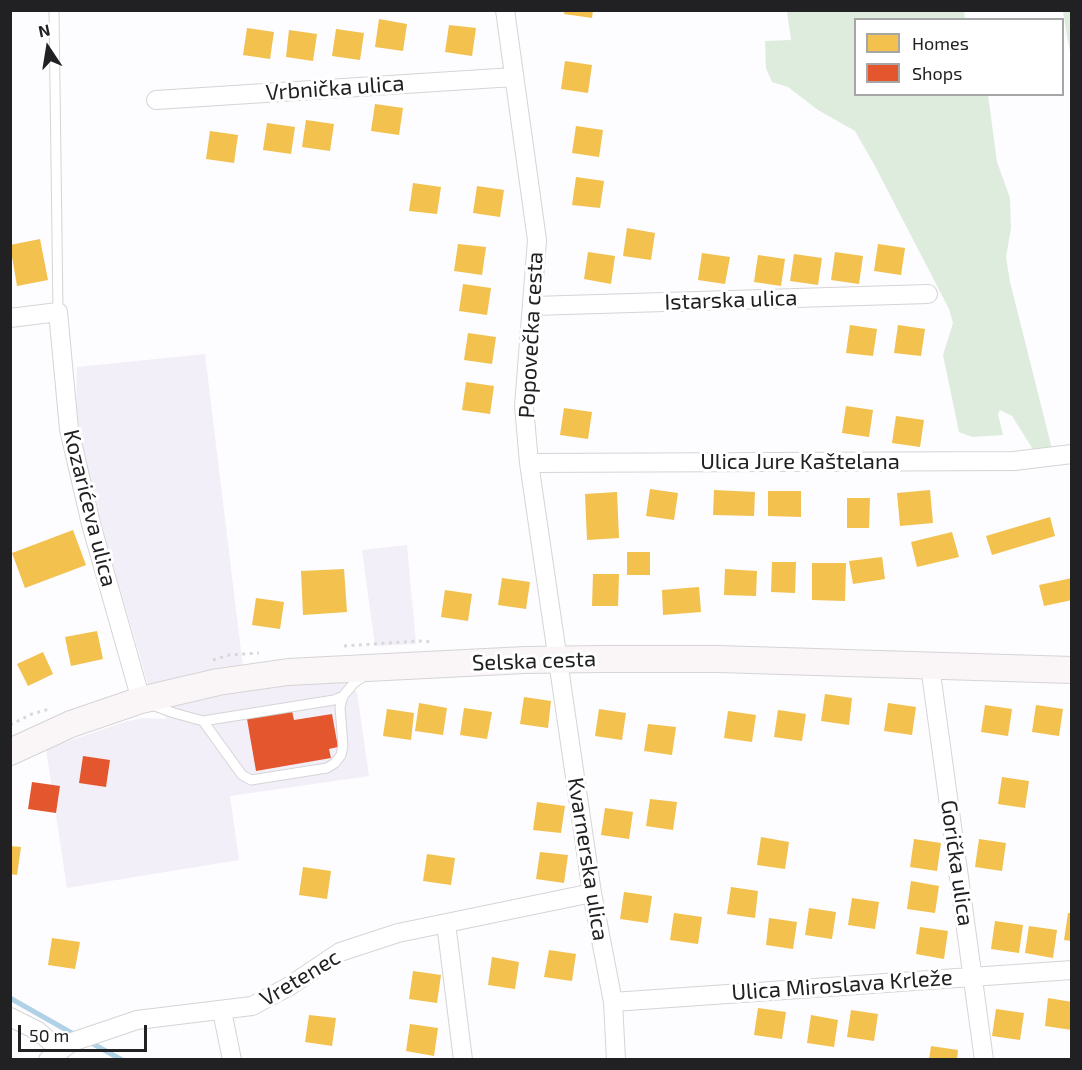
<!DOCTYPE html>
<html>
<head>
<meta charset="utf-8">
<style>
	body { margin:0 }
	#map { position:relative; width:1082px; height:1070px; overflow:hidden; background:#fdfcfe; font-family:"Exo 2",sans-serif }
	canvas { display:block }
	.frame { position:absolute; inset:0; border:12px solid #212022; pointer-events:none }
	.legend { position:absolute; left:854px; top:18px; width:210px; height:78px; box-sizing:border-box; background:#fff; border:2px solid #a6a6a7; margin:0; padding:8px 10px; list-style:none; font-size:18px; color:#212022 }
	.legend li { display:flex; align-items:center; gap:12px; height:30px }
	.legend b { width:30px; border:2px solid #a6a6a7 }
	.north { position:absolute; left:18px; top:18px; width:60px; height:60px; -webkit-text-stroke:4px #fff; paint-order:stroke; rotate:348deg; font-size:16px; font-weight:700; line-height:24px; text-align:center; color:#212022 }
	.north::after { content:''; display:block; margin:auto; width:21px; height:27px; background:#212022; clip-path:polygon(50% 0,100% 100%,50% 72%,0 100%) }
	.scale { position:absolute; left:18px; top:1025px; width:129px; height:27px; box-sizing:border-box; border:3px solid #212022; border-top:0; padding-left:8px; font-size:18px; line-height:21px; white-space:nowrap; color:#212022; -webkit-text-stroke:4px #fff; paint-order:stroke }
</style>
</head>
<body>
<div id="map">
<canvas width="1082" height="1070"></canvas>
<div class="frame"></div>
<ul class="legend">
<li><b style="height:16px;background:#f2c14e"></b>Homes</li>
<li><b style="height:16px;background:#e4572e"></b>Shops</li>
</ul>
<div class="north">N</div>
<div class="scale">50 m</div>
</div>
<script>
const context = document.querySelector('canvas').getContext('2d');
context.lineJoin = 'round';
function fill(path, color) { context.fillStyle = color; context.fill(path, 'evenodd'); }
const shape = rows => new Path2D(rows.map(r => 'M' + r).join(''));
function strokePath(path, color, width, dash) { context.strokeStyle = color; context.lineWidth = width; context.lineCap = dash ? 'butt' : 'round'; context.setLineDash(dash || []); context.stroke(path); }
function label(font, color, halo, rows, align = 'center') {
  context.font = font + ' "Exo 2",sans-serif'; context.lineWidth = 6; context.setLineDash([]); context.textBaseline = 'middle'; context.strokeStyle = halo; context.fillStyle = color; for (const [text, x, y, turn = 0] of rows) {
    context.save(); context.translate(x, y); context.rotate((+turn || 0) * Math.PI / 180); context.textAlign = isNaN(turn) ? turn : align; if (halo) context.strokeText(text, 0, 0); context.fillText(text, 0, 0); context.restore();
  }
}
fill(shape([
	[205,354,243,667,149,688,97,510,76,421,77,367],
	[407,545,416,644,375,646,362,550],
	[338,677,357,692,369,776,230,796,239,860,67,888,46,749,124,722,142,718,166,719,163,699]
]), '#f3eff8');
fill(shape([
	[787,11,964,11,965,19,856,20,856,94,988,95,997,162,1010,198,1011,228,1006,257,1010,282,1052,449,1034,451,1012,416,1000,410,998,414,1003,435,972,437,959,432,943,355,953,323,949,309,875,166,855,131,818,110,788,87,772,82,766,68,765,41,791,40],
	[1063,11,1071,11,1071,57,1067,36]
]), '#deecde');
fill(shape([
	[565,10,593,10,592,18,564,14],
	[379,19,407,24,403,51,375,47],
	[449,25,476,28,472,56,445,52],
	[247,28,274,32,270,59,243,55],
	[336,29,364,33,360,60,332,56],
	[289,30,317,34,313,61,286,57],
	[565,61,592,65,588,93,561,89],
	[375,104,403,108,399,135,371,131],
	[306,120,334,124,330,151,302,147],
	[267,123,295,127,291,154,263,150],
	[576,126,603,130,599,157,572,153],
	[210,131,238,135,234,163,206,159],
	[576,177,604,181,600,208,572,205],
	[413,183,441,187,437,214,409,211],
	[477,186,504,190,500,217,473,213],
	[627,228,655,233,651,260,623,256],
	[40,239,48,280,17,286,10,245],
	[458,244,486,247,482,275,454,271],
	[878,244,905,248,901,275,874,271],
	[588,252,615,256,611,284,584,279],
	[835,252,863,256,859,284,831,280],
	[702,253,730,257,725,284,698,280],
	[794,254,822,258,818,285,790,281],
	[758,255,785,259,781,286,754,282],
	[463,284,491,288,487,315,459,311],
	[850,325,877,329,873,356,846,353],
	[898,325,925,329,921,356,894,353],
	[468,333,496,337,492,364,464,360],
	[466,382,494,386,490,414,462,410],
	[846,406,873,410,869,437,842,433],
	[564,408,592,412,588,439,560,435],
	[896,416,924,420,920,447,892,443],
	[650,489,678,493,674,520,646,516],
	[714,490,755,492,754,516,713,515],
	[930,490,933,523,900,526,897,493],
	[768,491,801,491,801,517,768,516],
	[617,492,619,538,587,540,585,494],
	[847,498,870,498,869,528,847,528],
	[1050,517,1055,536,992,555,986,536],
	[73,530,86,565,25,588,12,553],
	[952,532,959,557,917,567,911,542],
	[627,552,650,552,650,575,627,575],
	[882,557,885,579,853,584,849,561],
	[772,562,796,562,795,593,771,592],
	[812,563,846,563,845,601,812,600],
	[344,569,347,612,303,615,301,571],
	[725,569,757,571,756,596,724,595],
	[593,574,619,574,618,606,592,606],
	[502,578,530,582,526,609,498,605],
	[1072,578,1072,600,1044,606,1039,585],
	[699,587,701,612,663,615,662,590],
	[445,590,472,594,468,621,441,617],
	[256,598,284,602,280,629,252,625],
	[97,631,103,659,71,666,65,637],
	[43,652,53,674,28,686,17,664],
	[825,694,852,698,849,725,821,721],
	[524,697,551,701,548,728,520,724],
	[419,703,447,708,443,735,415,731],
	[888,703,916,707,912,735,884,731],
	[985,705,1012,709,1008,736,981,732],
	[1036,705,1063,709,1059,736,1032,732],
	[464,708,492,712,487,739,460,735],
	[387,709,414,713,411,740,383,736],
	[599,709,626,713,622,740,595,736],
	[778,710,806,714,802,741,774,737],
	[728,711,756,715,752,742,724,738],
	[648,724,676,727,672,755,644,751],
	[1002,777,1029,781,1025,808,998,804],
	[650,799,677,802,673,830,646,826],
	[537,802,565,806,561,833,533,830],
	[605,808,633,812,629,839,601,835],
	[761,837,789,842,785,869,757,865],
	[914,839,941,843,937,871,910,867],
	[979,839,1006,843,1002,871,975,867],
	[10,846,21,847,17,875,10,874],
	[540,852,568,855,564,883,536,879],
	[427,854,455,858,451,885,423,881],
	[303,867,331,871,327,899,299,895],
	[911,881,939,886,935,913,907,909],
	[731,887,758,891,755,918,727,914],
	[624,892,652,896,648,923,620,919],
	[852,898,879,902,875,929,848,925],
	[809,908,836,912,832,939,805,935],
	[674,913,702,917,698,944,670,940],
	[1068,913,1072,913,1072,941,1064,940],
	[769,918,797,922,793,949,766,945],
	[995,921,1023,925,1019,953,991,949],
	[1029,926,1057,930,1053,958,1025,953],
	[920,927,948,931,944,959,916,954],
	[52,938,80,942,75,969,48,965],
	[549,950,576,954,572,981,544,977],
	[492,957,519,962,515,989,488,985],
	[413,971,441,975,437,1003,409,999],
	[1048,998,1072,1002,1072,1030,1045,1026],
	[758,1008,786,1012,782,1039,754,1035],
	[996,1009,1024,1013,1020,1040,992,1036],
	[851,1010,878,1014,874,1041,847,1037],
	[309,1015,336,1018,332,1046,305,1042],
	[811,1015,838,1020,834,1047,807,1043],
	[410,1024,438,1028,434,1056,406,1051],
	[931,1046,958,1050,957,1060,929,1060]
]), '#f2c14e');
fill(shape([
	[292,711,294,720,332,714,338,747,329,749,331,758,256,771,247,719],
	[83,756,110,760,106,787,79,783],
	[32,782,60,786,56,813,28,809]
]), '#e4572e');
strokePath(shape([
	[10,998,77,1036],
	[88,1041,122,1060]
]), '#b1d1e6', 5);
const lane = shape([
	[54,10,58,312],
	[152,705,174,713,203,721,334,700,343,696],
	[203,721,242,775,251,780,327,768,335,763,341,755,343,746,340,707,343,696,354,683,366,675]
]);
const street = shape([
	[505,10,537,240,524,406,529,463,592,893,613,1002,616,1060],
	[156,100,514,77],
	[533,306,928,294],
	[10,318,58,312,69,429,91,524,141,700],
	[529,463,1014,461,1072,454],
	[930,666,984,1060],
	[446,923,463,1060],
	[613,1002,1072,970],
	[222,1011,232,1060],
	[10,1017,38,1031,60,1050],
	[48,1060,72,1042,137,1020,252,1006,288,987,340,952,398,933,592,893]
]);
const secondary = shape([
	[10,752,71,724,141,700,218,682,288,672,525,660,603,659,719,659,1072,670]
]);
strokePath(lane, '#d5d4d6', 11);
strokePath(street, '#d5d4d6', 20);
strokePath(secondary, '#d5d4d6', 28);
strokePath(shape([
	[344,646,418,641,433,642],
	[213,660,229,655,259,653],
	[10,725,32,714,49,709]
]), '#d9d9da', 3, [3, 4.5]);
strokePath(lane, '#fff', 9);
strokePath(street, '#fff', 18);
strokePath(secondary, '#faf5f6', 26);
label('22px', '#212022', '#fff', [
	["Vrbnička ulica",335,88,-4],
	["Istarska ulica",731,300,-2],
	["Popovečka cesta",531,335,-87],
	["Ulica Jure Kaštelana",800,462],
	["Kozarićeva ulica",90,508,76],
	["Selska cesta",534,661,-2],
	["Kvarnerska ulica",588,859,81],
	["Gorička ulica",957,863,82],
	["Vretenec",300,978,-31],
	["Ulica Miroslava Krleže",842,985,-4]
]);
</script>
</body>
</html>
